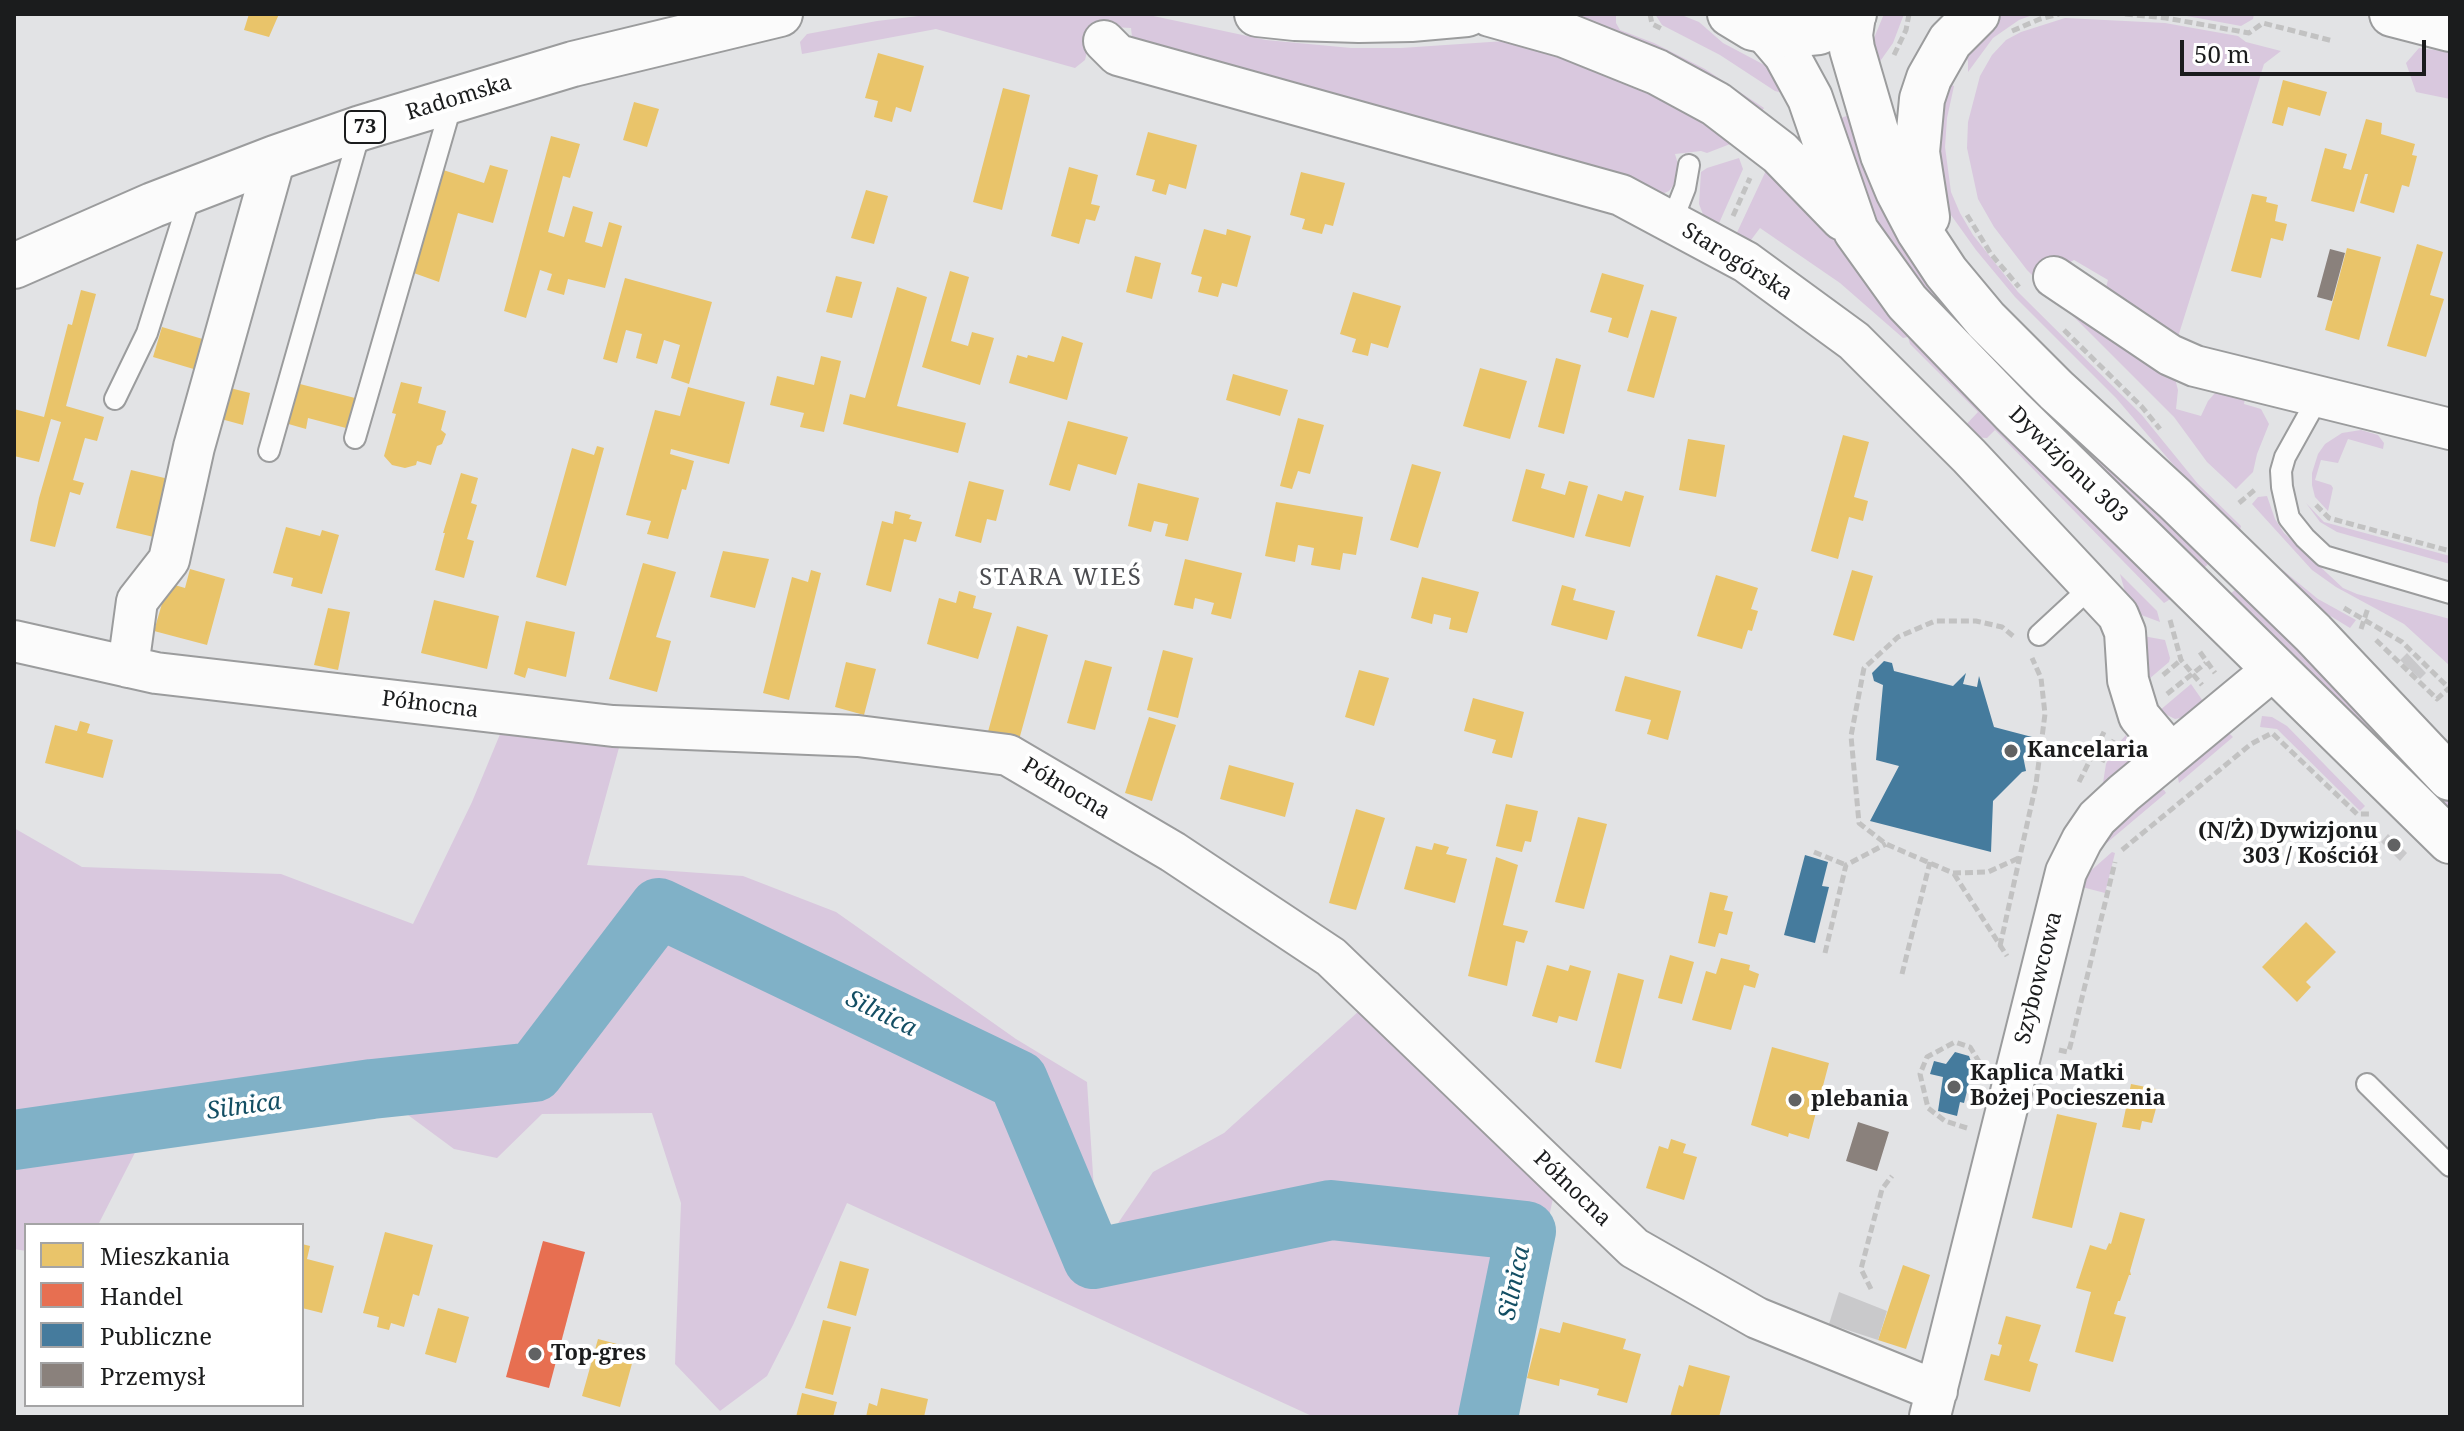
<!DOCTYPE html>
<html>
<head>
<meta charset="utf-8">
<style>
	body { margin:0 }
	#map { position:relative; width:2464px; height:1431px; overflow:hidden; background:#e2e3e5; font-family:"Noto Serif",serif }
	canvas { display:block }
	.frame { position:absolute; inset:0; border:16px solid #1b1c1d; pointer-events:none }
	.legend { position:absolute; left:24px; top:1223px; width:280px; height:184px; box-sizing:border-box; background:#fff; border:2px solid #a4a4a5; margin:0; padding:10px 14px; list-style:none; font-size:24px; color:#1b1c1d }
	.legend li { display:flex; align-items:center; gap:16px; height:40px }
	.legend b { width:40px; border:2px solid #a4a4a5 }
	.scale { position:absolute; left:2180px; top:40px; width:246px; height:36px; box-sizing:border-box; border:4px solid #1b1c1d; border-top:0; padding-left:10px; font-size:24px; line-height:28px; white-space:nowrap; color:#1b1c1d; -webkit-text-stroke:6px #fff; paint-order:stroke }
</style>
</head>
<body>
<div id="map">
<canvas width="2464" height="1431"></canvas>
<div class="frame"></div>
<ul class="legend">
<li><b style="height:22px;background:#e9c46a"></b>Mieszkania</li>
<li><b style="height:22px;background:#e76f51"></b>Handel</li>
<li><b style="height:22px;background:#457b9d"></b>Publiczne</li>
<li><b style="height:22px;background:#8a817c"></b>Przemysł</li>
</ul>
<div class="scale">50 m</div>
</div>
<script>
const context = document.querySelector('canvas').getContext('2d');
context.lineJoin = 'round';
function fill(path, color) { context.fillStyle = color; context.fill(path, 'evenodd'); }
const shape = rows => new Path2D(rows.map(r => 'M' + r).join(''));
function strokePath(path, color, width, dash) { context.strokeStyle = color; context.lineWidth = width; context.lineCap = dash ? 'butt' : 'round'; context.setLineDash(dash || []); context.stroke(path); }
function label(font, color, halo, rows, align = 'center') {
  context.font = font + ' "Noto Serif",serif'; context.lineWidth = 8; context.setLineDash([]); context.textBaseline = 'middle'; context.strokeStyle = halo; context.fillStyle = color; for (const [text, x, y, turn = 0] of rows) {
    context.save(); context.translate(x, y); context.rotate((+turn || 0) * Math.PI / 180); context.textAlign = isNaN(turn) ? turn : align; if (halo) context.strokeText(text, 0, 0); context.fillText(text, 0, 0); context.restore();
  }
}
fill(shape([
	[935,14,1144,14,1266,40,1351,48,1401,48,1520,40,1565,46,1738,141,1707,153,1701,151,1675,154,1680,171,1678,179,1669,191,1660,195,1133,46,1131,28,1093,26,1085,60,1075,68,936,29,802,54,800,42,807,34,877,21],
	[1588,14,1616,14,1616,23,1620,30,1654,43,1705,69,1764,108,1758,118,1569,17],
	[1655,14,1679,14,1699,22,1723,43,1772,69,1786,94,1775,91,1720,55,1662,25],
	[1884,14,1904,14,1893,43,1876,67,1873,53,1874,38],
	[2000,14,2035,14,2019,20,1993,38,1968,72,1968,61,1962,48],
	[2176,14,2254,14,2253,19,2241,26],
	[2065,18,2165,23,2238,36,2246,42,2281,51,2264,64,2177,340,2104,295,2108,280,2074,260,2060,268,2173,371,2178,390,2176,409,2201,416,2208,401,2215,393,2223,390,2246,392,2244,404,2261,409,2269,424,2257,454,2253,472,2236,489,2207,462,2174,417,2027,270,1994,227,1978,199,1967,148,1968,122,1980,76,1992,55,2006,40,2021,32],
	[2419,48,2450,52,2450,99,2416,92,2406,63],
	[1942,82,1954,86,1947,118,1945,147,1951,192,1960,213,1973,235,2018,292,2141,414,2198,484,2241,526,2239,534,2201,497,2116,398,2015,297,1976,250,1951,215,1937,186],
	[1852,114,1865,156,2215,557,2202,570,1938,306,1878,227,1830,122],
	[1739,158,1743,169,1716,230,1706,222,1699,204,1701,172,1707,168],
	[1770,162,1810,204,1857,270,2177,595,2164,603,1995,430,1987,438,1968,437,1961,430,1978,412,1910,344,1908,337,1903,338,1840,283,1760,228,1745,248,1733,241],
	[2361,430,2378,435,2384,443,2383,449,2348,439,2338,463,2321,460,2315,480,2331,485,2333,488,2328,511,2315,497,2312,485,2312,473,2318,454,2325,444,2342,433],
	[2267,496,2275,519,2284,533,2343,588,2357,594,2450,619,2450,666,2404,624,2336,587,2312,570,2252,504,2258,497],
	[2306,503,2324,522,2450,556,2450,564,2337,532,2320,522],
	[2268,558,2318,599,2356,620,2350,628,2311,604,2264,560],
	[2120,574,2157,611,2160,622,2136,613,2128,602],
	[2242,584,2450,803,2450,814,2229,595],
	[2143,636,2165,640,2170,658,2169,662,2142,685],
	[2191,684,2205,704,2185,717,2175,719,2159,711],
	[2262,716,2272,717,2287,726,2365,806,2360,811,2277,729,2260,727],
	[503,727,623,733,587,865,743,876,836,912,1016,1039,1087,1082,1096,1221,1114,1229,1153,1172,1224,1133,1359,1011,1443,1085,1554,1194,1505,1417,1314,1417,847,1203,793,1325,767,1376,720,1411,675,1364,681,1203,652,1113,542,1114,497,1158,454,1149,408,1115,292,1116,144,1135,98,1225,26,1225,26,1251,14,1249,14,828,82,867,281,874,413,924,472,802],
	[2228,732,2233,737,2179,783,2177,773],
	[2126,735,2131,751,2130,761,2125,770,2102,789,2106,764,2114,748],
	[2156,790,2164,790,2166,793,2096,852,2104,838],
	[2112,852,2115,853,2105,893,2082,887,2087,874]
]), '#d9c8de');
fill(shape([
	[249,14,279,14,269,37,244,30],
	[878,53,924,66,911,112,896,107,892,122,874,117,878,101,865,98],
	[2283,80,2327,92,2320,116,2288,107,2283,126,2272,123],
	[1003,88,1030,95,1002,210,973,202],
	[634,102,659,109,647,147,623,140],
	[2366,119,2382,123,2381,134,2415,144,2412,155,2417,156,2409,187,2402,185,2394,213,2360,203,2368,174,2365,174,2354,212,2311,201,2325,148,2347,154,2343,168,2351,170],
	[1148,132,1197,145,1186,189,1169,184,1166,195,1152,191,1155,180,1136,175],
	[551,136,580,144,570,178,563,176,548,232,564,237,573,206,593,212,585,242,602,247,609,222,622,226,605,288,568,279,564,295,547,290,552,274,540,270,526,318,504,311],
	[490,165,508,170,493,223,458,213,439,282,411,272,440,169,484,183],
	[1069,167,1098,175,1091,204,1100,206,1095,221,1086,219,1079,244,1051,236],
	[1301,172,1345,183,1333,226,1325,224,1322,234,1302,229,1305,219,1290,215],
	[866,190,888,196,874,244,851,238],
	[2252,194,2267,197,2266,202,2278,205,2275,221,2287,224,2283,241,2271,238,2261,278,2231,271],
	[1204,229,1226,235,1227,229,1251,236,1237,287,1222,283,1218,297,1198,292,1202,277,1191,274],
	[2417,244,2443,252,2430,295,2444,299,2426,357,2387,346],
	[2347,248,2381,257,2359,340,2325,330],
	[1135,256,1161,263,1152,299,1126,292],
	[950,271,969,277,951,341,968,346,972,332,994,338,980,385,922,367],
	[1602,273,1644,285,1628,338,1608,332,1612,318,1590,312],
	[836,276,862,282,852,318,826,312],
	[625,278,712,302,689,384,671,378,680,345,664,340,657,364,636,358,642,334,626,330,617,363,603,359],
	[897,287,927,297,897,406,966,423,958,453,843,424,850,394,865,398],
	[81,290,96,294,66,406,104,417,97,441,85,438,73,480,84,483,80,495,70,492,55,547,30,541,39,498,61,422,51,419,39,462,14,456,14,409,44,417,68,324,72,325],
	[1353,292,1401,306,1388,348,1371,343,1368,356,1352,352,1356,339,1340,334],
	[1651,310,1677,317,1654,398,1627,391],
	[162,327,206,340,197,370,153,357],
	[1062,336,1083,343,1067,400,1009,383,1017,355,1027,358,1028,355,1054,362],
	[821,356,841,361,824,432,800,427,804,413,770,405,777,376,814,385],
	[1556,358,1581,365,1564,434,1538,427],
	[1480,368,1527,381,1510,439,1463,426],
	[1233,374,1288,390,1280,416,1226,400],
	[401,382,422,387,418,403,446,411,441,430,446,434,442,444,437,446,431,465,417,461,416,465,405,468,392,465,384,456,396,414,392,413],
	[296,383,355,398,346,428,308,418,306,429,285,423],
	[218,385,250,393,243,425,210,416],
	[688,387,745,402,729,464,671,449,670,454,694,461,686,490,682,489,668,539,647,534,651,521,626,515,655,410,680,416],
	[1298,418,1324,425,1310,474,1298,471,1292,489,1280,486],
	[1068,421,1128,437,1116,475,1078,464,1070,491,1049,485],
	[1843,435,1869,442,1854,497,1868,501,1863,521,1849,517,1838,559,1811,551],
	[1688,439,1725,445,1716,497,1679,490],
	[597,446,604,448,566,586,536,577,572,448,594,455],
	[1412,464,1441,472,1418,548,1390,540],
	[1526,469,1545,474,1541,488,1565,495,1569,481,1588,486,1574,538,1512,521],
	[131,470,173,480,158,538,116,528],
	[461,473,478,478,471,503,477,505,467,539,474,541,464,578,435,570,445,533,443,533],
	[969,481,1004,490,996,521,987,519,981,543,955,536],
	[1138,483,1199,498,1188,541,1165,536,1168,524,1154,521,1151,532,1128,526],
	[1625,491,1644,496,1630,547,1585,536,1598,494,1622,501],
	[1276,502,1363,517,1356,555,1343,553,1340,570,1311,565,1314,548,1298,545,1295,562,1265,556],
	[895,511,911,515,909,519,922,522,916,542,904,539,891,592,866,585,882,521,893,524],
	[286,527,320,536,322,530,339,535,322,594,291,586,293,578,273,573],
	[723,551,769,559,755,608,710,597],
	[1185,559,1242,573,1231,619,1211,614,1214,603,1195,598,1193,609,1174,605],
	[643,563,676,572,656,637,671,641,657,692,609,679],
	[190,569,225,579,207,645,154,631,168,583,185,588],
	[811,570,821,573,789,700,763,693,792,577,808,582],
	[1852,570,1873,576,1854,641,1833,635],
	[1716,575,1758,588,1751,609,1758,611,1752,631,1748,630,1742,649,1697,636],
	[1422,577,1479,592,1467,633,1449,629,1451,618,1434,614,1432,624,1411,618],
	[1562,585,1576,589,1573,600,1615,611,1607,640,1551,625],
	[959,591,976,596,973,608,992,613,978,659,927,644,939,598,956,603],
	[434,600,499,616,487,669,421,653],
	[328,608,350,612,338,670,314,665],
	[526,621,575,632,566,677,528,668,525,678,514,674],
	[1017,626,1048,635,1017,747,986,739],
	[1163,650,1193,658,1178,718,1147,710],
	[1085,660,1112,667,1095,730,1067,723],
	[846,662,876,669,864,715,835,707],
	[1359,670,1389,678,1374,726,1345,717],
	[1625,676,1681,691,1668,740,1647,734,1651,720,1615,711],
	[1473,698,1524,712,1512,758,1492,753,1496,740,1464,731],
	[1149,717,1176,725,1152,801,1125,793],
	[80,721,90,724,87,733,113,740,103,778,45,763,55,725,77,731],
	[1229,765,1294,783,1285,817,1220,799],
	[1506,804,1538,811,1531,842,1525,841,1522,852,1496,846],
	[1356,809,1385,818,1356,910,1329,903],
	[1578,817,1607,824,1584,909,1555,902],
	[1434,843,1449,847,1446,854,1467,859,1455,903,1404,889,1416,846,1432,850],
	[1496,857,1518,865,1503,925,1528,931,1524,943,1516,941,1507,986,1468,976],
	[1710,892,1728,896,1724,910,1733,912,1727,935,1719,933,1715,947,1698,943],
	[2306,922,2336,952,2306,982,2311,987,2297,1002,2262,967],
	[1670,955,1694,962,1682,1004,1658,998],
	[1721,958,1750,965,1749,970,1759,974,1755,988,1744,985,1731,1030,1692,1020,1706,971,1716,974],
	[1547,965,1568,971,1570,965,1591,971,1577,1021,1559,1016,1557,1023,1532,1016],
	[1618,973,1644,980,1621,1069,1595,1062],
	[1772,1047,1829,1063,1809,1139,1789,1133,1788,1137,1751,1125],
	[2131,1084,2161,1090,2152,1123,2142,1121,2140,1130,2122,1127],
	[2057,1114,2097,1123,2072,1228,2032,1218],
	[1671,1139,1686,1144,1683,1153,1697,1157,1684,1200,1646,1188,1659,1146,1668,1149],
	[2120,1212,2145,1219,2130,1271,2131,1275,2129,1275,2120,1301,2118,1301,2114,1314,2126,1317,2113,1362,2075,1352,2091,1292,2076,1288,2090,1245,2106,1250,2109,1243,2111,1244],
	[385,1232,433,1245,419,1296,413,1294,404,1327,391,1323,389,1330,377,1327,379,1317,363,1313],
	[302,1244,310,1246,307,1259,334,1266,322,1313,302,1308],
	[840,1261,869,1269,856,1316,827,1308],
	[1903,1265,1930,1275,1906,1349,1878,1340],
	[438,1308,469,1317,456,1363,425,1354],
	[2006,1316,2041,1325,2029,1361,2038,1364,2030,1392,1984,1380,1991,1354,1999,1356,2002,1345,1998,1344],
	[823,1320,851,1327,833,1395,805,1388],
	[1563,1322,1626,1339,1623,1349,1641,1354,1627,1403,1597,1395,1599,1389,1560,1379,1559,1386,1527,1378,1540,1328,1560,1333],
	[598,1339,636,1349,620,1407,582,1396],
	[1689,1365,1730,1376,1719,1417,1670,1417,1679,1385,1683,1387],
	[881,1388,928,1399,924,1417,866,1417,869,1403,877,1406],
	[802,1393,837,1402,833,1417,796,1417]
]), '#e9c46a');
fill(shape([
	[543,1241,585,1252,549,1388,506,1377]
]), '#e76f51');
fill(shape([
	[1884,661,1892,663,1894,671,1953,686,1966,673,1963,684,1977,687,1979,676,1994,727,2032,737,2028,738,2030,746,2033,746,2023,756,2026,771,2022,772,1993,801,1991,852,1870,821,1899,766,1876,760,1883,685,1874,681,1872,673],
	[1805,855,1828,862,1822,886,1829,887,1815,943,1784,935],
	[1955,1052,1969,1056,1973,1067,1964,1103,1960,1102,1957,1116,1938,1111,1943,1077,1930,1074,1934,1061,1946,1064]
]), '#457b9d');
fill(shape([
	[2330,249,2345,253,2332,301,2317,297],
	[1858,1122,1889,1132,1877,1171,1846,1161]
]), '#8a817c');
strokePath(shape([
	[14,1140,372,1089,534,1072,659,908,1018,1080,1093,1259,1331,1210,1526,1231,1488,1417]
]), '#80b1c7', 60);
fill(shape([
	[2407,653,2426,673,2420,679,2400,660],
	[2388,834,2407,853,2400,861,2381,842],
	[1839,1292,1887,1311,1878,1340,1829,1324]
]), '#c9c9cb');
const service = shape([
	[1672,221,1685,188,1689,165],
	[2319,396,2285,457,2281,471,2282,487,2289,518,2305,538,2324,556,2450,593],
	[115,399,147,333,191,193],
	[355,438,453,99],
	[269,451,361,128],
	[2039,635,2092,586],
	[2367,1084,2450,1166]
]);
const minor = shape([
	[1104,41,1118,55,1621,195,1746,262,1854,341,1969,456,2118,615,2125,632,2128,680,2139,716,2171,754],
	[2054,277,2170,355,2195,366,2450,429],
	[14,641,156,673,613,726,858,736,1008,755,1173,852,1331,957,1634,1248,1757,1318,1937,1391],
	[128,667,137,601,169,560,194,447,275,158],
	[1930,1416,2066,872,2082,840,2097,818,2124,793,2275,668]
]);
const secondary = shape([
	[1490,14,1565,35,1657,72,1716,104,1780,153,1843,218],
	[1853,15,1850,35,1852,49,1883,155,1898,191,1919,231,1946,272,1986,320,2056,390,2175,499,2313,633,2450,778],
	[1768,33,1786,54,1810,98,1856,231,1907,302,2012,411,2450,841],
	[1927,217,1917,152,1922,99,1929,78,1950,41,1977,14]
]);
const primary = shape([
	[1257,14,1295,18,1359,20,1411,19,1467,14],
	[1730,14,1753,28,1788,35,1819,32,1854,14],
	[2392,14,2450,29],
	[14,266,153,205,275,158,361,128,573,64,780,14]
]);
strokePath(service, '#9b9c9d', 24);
strokePath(minor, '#9b9c9d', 44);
strokePath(secondary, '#9b9c9d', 48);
strokePath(primary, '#9b9c9d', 48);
strokePath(shape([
	[1650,14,1652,24,1664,30],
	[2125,14,2166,18,2249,33,2263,23,2333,41],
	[2012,31,2040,19,2059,14],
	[1894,55,1906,30,1909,14],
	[1967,215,1991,254,2019,287],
	[1733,216,1750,178],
	[2064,330,2142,407,2160,429],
	[2239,503,2257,488],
	[2316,505,2329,518,2450,551],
	[2344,608,2402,642,2450,689],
	[2170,620,2181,660,2202,685],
	[2361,629,2368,608],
	[2013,636,2002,627,1976,621,1935,621,1898,637,1864,668,1851,736,1859,823,1886,844,1953,873,1988,872,2021,857],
	[2376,640,2437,699,2449,688],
	[2200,652,2215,673],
	[2163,675,2181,660],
	[2167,694,2206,663],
	[2102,762,2114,740],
	[2079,782,2105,730],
	[2122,850,2251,744,2272,733,2357,814,2370,814],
	[1814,852,1846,865],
	[1954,874,2007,956],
	[2000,946,2036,784,2045,714,2041,678,2032,658],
	[1825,953,1846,865,1886,844],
	[1902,974,1930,862],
	[2059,1050,2068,1052,2070,1047,2115,862],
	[1967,1128,1945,1121,1928,1108,1920,1074,1927,1057,1955,1042,1970,1047,1981,1065],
	[1871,1289,1861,1269,1882,1189,1892,1176]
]), '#c2c2c2', 5, [8, 4]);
strokePath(service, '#fbfbfb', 20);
strokePath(minor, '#fbfbfb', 40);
strokePath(secondary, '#fbfbfb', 44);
strokePath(primary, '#fbfbfb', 44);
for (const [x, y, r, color] of [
	[2011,751,8,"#616263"],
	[2394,845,8,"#616263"],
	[1954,1087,8,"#616263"],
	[1795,1100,8,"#616263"],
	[535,1354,8,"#616263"]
]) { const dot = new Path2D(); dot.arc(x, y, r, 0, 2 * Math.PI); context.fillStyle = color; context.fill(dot); strokePath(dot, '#fff', 3); }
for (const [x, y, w] of [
	[365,127,40]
]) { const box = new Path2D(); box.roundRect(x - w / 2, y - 16, w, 32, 6); context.fillStyle = '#fff'; context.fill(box); strokePath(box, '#1b1c1d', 2); }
label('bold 20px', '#1b1c1d', null, [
	["73",365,127]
]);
label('22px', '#1b1c1d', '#fff', [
	["Radomska",459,98,-17],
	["Starogórska",1737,262,32],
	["Dywizjonu 303",2068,465,44],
	["Północna",430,705,7],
	["Północna",1066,789,31],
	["Szybowcowa",2039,978,-76],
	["Północna",1572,1189,44]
]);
label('bold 22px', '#1b1c1d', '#fff', [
	["Kancelaria",2027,751],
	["(N/Ż) Dywizjonu",2378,832,"right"],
	["303 / Kościół",2378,857,"right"],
	["Kaplica Matki",1970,1074],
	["Bożej Pocieszenia",1970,1099],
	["plebania",1811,1100],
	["Top-gres",551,1354]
], 'left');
context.letterSpacing = '2px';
label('24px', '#4b4c50', '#fff', [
	["STARA WIEŚ",1061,578]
]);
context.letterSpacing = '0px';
label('italic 24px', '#134e63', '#fff', [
	["Silnica",881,1014,26],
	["Silnica",244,1107,-8],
	["Silnica",1515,1283,-78]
]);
</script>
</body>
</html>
